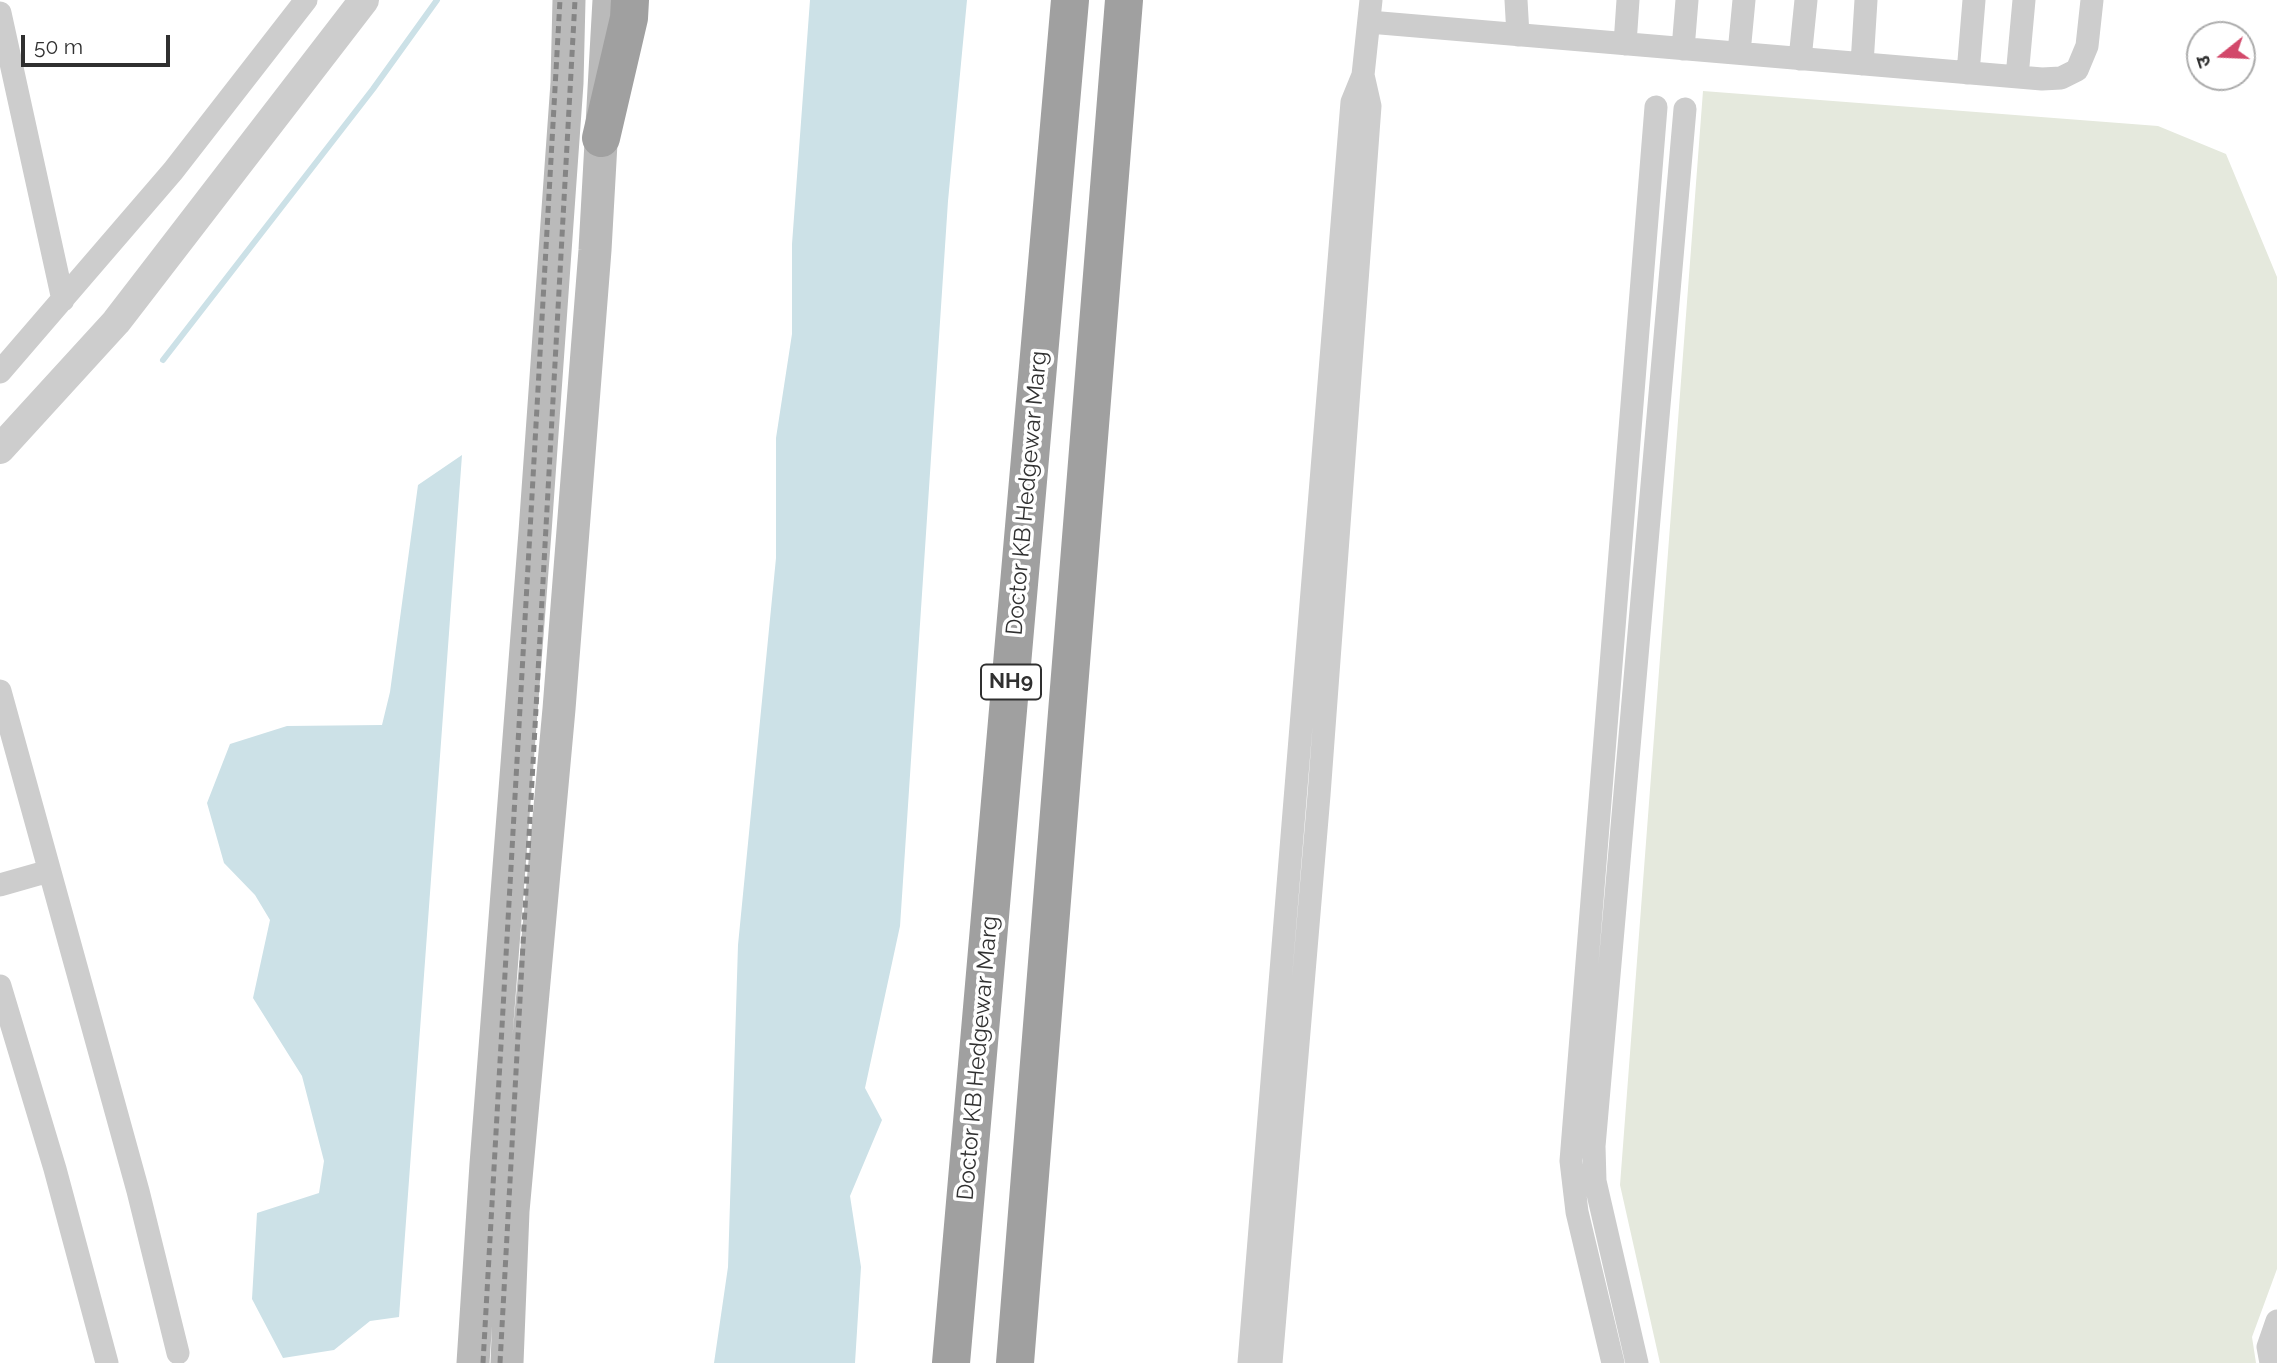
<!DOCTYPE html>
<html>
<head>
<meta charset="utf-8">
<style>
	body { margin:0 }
	#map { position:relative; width:2277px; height:1363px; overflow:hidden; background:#fff; font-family:Raleway,"Noto Sans Devanagari",sans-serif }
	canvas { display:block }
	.north { position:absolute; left:2186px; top:21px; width:70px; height:70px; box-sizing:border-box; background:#fff; border:2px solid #acacac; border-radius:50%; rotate:252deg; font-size:19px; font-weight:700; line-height:28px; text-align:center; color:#303030 }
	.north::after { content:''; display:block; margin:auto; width:24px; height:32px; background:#d2486a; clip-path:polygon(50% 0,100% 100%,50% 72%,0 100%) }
	.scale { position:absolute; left:21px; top:35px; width:149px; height:32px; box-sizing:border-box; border:4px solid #303030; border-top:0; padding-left:9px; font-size:21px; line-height:24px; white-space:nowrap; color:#303030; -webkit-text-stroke:5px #fff; paint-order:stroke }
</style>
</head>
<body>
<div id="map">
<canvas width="2277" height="1363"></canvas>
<div class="north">उ</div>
<div class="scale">50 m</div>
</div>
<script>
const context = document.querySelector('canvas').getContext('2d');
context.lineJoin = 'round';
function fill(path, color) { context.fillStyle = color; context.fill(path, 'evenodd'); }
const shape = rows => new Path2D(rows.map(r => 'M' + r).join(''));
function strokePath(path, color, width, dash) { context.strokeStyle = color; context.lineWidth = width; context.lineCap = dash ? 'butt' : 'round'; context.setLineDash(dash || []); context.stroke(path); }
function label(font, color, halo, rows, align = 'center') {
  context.font = font + ' Raleway,sans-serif'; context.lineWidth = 7; context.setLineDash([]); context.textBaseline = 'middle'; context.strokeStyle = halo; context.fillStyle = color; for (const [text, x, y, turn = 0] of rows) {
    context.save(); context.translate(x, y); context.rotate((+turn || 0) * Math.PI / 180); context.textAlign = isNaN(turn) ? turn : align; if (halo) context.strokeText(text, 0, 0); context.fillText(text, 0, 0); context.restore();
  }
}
fill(shape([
	[1703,91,2158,126,2226,154,2277,277,2277,1269,2252,1337,2256,1363,1660,1363,1620,1185]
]), '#e5e9dd');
fill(shape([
	[810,0,967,0,948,201,900,926,865,1088,882,1120,850,1196,861,1267,855,1363,714,1363,728,1267,738,945,776,558,776,438,792,334,792,244],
	[462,455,399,1317,370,1321,334,1350,283,1358,252,1299,257,1213,319,1193,324,1161,302,1076,253,998,270,920,255,895,224,863,207,803,230,744,287,726,382,725,390,692,418,485]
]), '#cce1e7');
strokePath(shape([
	[163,360,373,89,437,0]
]), '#cce1e7', 6);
strokePath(shape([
	[1516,0,1518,35],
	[0,13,63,300],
	[1369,22,2042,79,2061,78,2077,70,2087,46,2092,0],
	[1625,44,1628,0],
	[1683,49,1687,0],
	[1739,53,1744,0],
	[1800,59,1806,0],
	[1862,64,1866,0],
	[1968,73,1974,0],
	[2017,77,2024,0],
	[0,372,173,171,306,0],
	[0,691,138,1191,178,1353],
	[0,885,49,871],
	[0,986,55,1169,107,1363],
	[1249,1363,1352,102,1363,75,1371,0],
	[1271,1363,1319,795,1370,106,1363,75],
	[1613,1363,1577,1212,1571,1161,1656,107],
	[1637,1363,1595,1181,1594,1146,1685,109],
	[2271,1363,2268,1347,2277,1321]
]), '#cdcdcd', 23);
strokePath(shape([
	[0,449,116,322,364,0]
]), '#cdcdcd', 30);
strokePath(shape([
	[473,1363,486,1164,535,532,567,83,569,0],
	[507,1363,513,1211,559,709,595,250,609,0]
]), '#bababa', 33);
strokePath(shape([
	[601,138,629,18,630,0],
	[951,1363,1070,0],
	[1015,1363,1124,0]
]), '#a0a0a0', 38);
strokePath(shape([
	[483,1363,560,0],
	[500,1363,575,0]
]), '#858585', 5, [7, 5]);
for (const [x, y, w] of [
	[1011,682,60]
]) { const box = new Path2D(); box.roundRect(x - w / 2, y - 17.5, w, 35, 5); context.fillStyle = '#fff'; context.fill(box); strokePath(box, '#303030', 2); }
label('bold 21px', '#303030', null, [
	["NH9",1011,682]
]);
label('23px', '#303030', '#fff', [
	["Doctor KB Hedgewar Marg",1027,493,-85],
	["Doctor KB Hedgewar Marg",978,1058,-85]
]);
</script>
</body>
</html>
